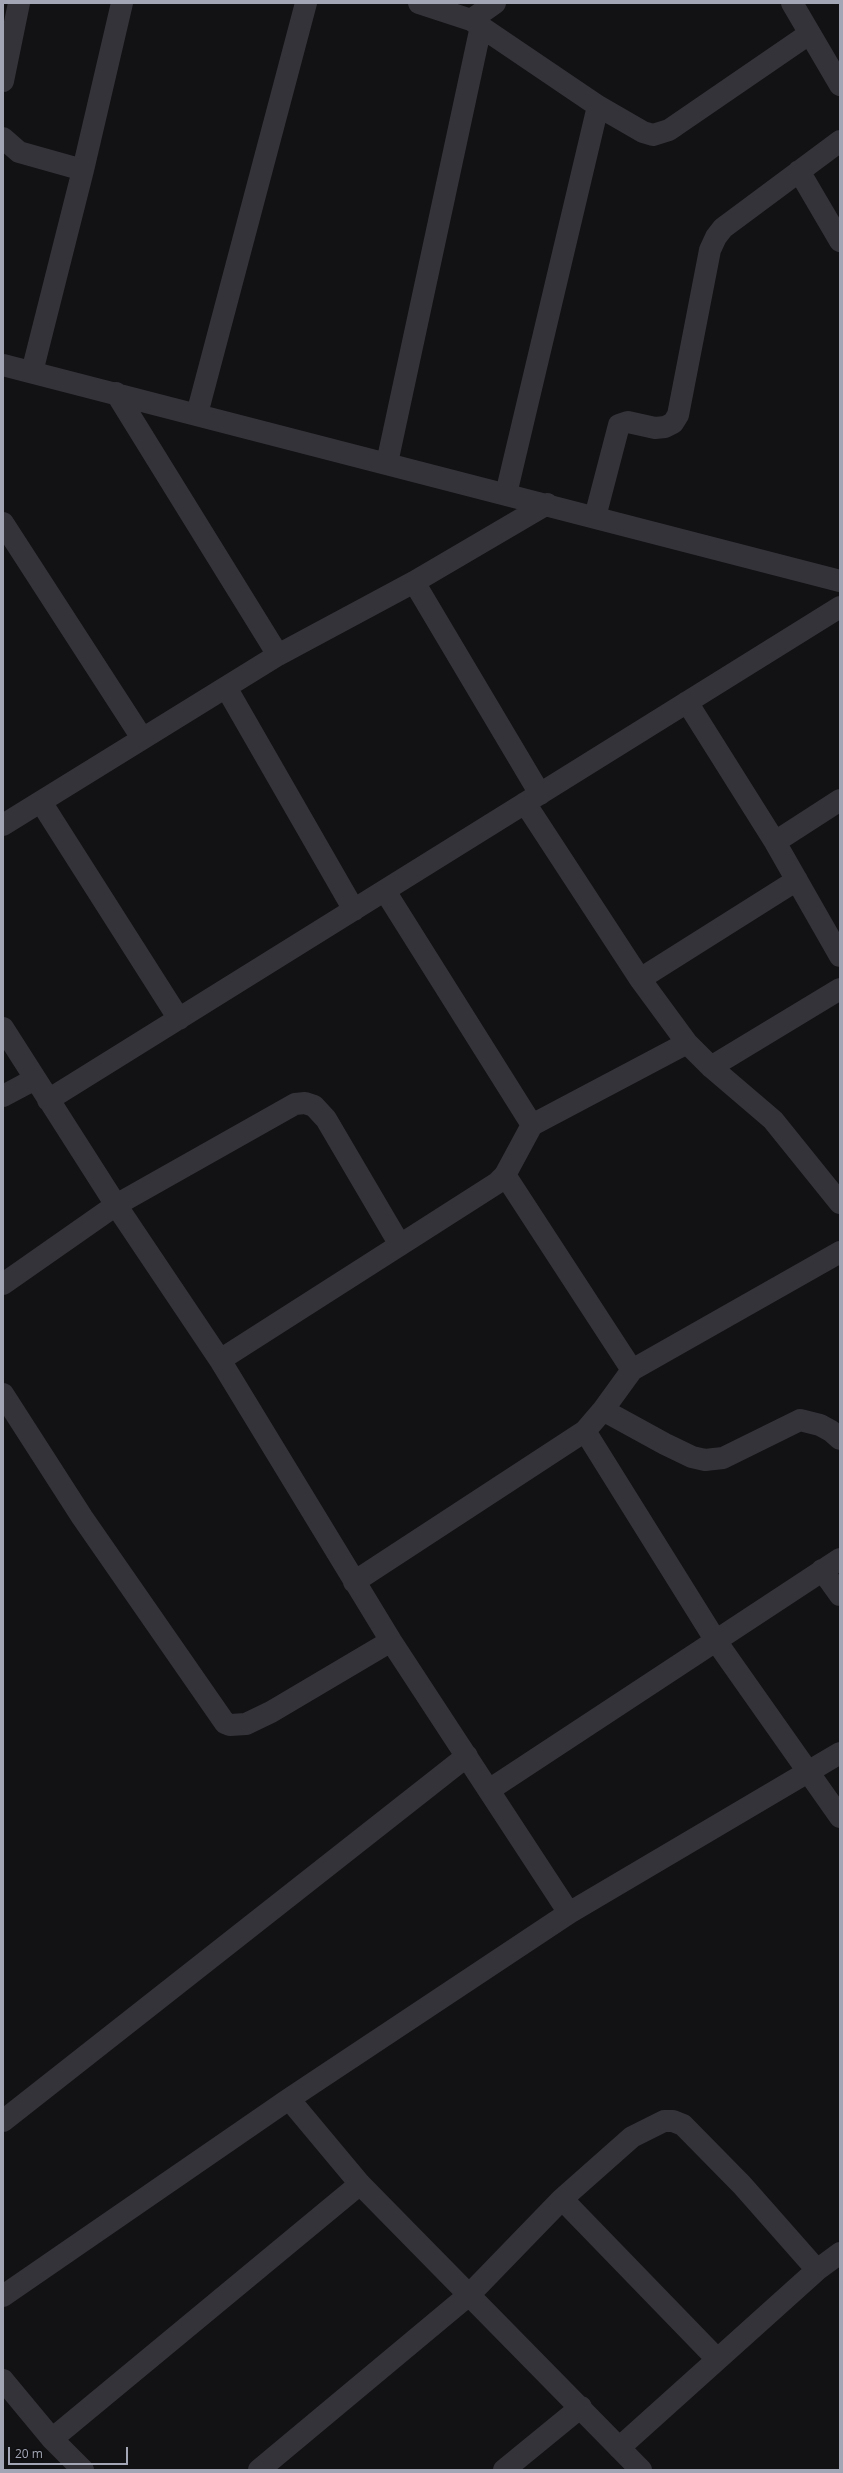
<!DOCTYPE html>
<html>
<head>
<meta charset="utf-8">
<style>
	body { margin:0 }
	#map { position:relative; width:843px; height:2473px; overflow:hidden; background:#121214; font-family:"Open Sans",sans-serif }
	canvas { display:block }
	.frame { position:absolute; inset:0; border:4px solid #a3a7b5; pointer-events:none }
	.scale { position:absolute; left:8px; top:2447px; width:120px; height:18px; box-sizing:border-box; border:2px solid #a3a7b5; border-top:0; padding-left:5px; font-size:12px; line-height:14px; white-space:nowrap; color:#a3a7b5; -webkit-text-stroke:3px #0e0d0f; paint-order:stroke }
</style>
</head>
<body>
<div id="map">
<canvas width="843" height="2473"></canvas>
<div class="frame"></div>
<div class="scale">20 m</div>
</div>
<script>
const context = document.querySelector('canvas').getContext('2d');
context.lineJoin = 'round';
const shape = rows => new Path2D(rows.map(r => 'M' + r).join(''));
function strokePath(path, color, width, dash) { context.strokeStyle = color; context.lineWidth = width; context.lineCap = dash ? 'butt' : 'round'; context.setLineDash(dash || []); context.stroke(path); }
strokePath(shape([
	[419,3,471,20,598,106,643,132,653,135,669,130,809,34],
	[792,3,840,85],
	[471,20,495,3],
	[3,81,19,3],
	[3,138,19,152,83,170],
	[799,171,840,241],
	[3,365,840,581],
	[32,372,83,170,122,3],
	[116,393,278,655],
	[197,414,306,3],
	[387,463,481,26],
	[506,494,598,106],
	[595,517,619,425,628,422,655,428,665,427,673,423,678,415,710,250,716,237,723,228,840,141],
	[3,523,142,738],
	[414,582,540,794],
	[227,689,354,910],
	[687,702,775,842,840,956],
	[41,802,179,1019],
	[525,803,640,979,687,1043,711,1067,773,1120,840,1203],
	[3,825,278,655,414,582,547,504],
	[775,842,840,800],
	[385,891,532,1125],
	[640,979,797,880],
	[3,1028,116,1205,220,1360,391,1641,569,1913],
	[711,1067,840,989],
	[3,1096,35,1079],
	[48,1100,840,607],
	[505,1175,632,1370],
	[3,1284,116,1205,295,1104,305,1103,314,1106,326,1119,400,1245],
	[220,1360,497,1183,505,1175,532,1125,687,1043],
	[3,1394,82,1517,225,1723,230,1725,246,1724,271,1712,391,1641],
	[603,1410,665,1444,692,1457,705,1460,723,1458,800,1420,820,1425,831,1431,840,1439],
	[585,1431,716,1641,840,1817],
	[822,1570,840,1595],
	[354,1582,585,1431,603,1410,632,1370,840,1252],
	[489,1790,840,1559],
	[289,2099,360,2184,641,2470],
	[3,2121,467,1756],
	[562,2199,717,2359],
	[3,2296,289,2099,569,1913,840,1753],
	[3,2380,52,2439,83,2470],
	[52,2439,360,2184],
	[619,2448,817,2270,840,2253],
	[259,2470,470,2294,562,2199,632,2137,664,2121,673,2121,683,2125,742,2185,817,2270],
	[504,2470,581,2407]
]), '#333339', 22);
</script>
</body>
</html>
